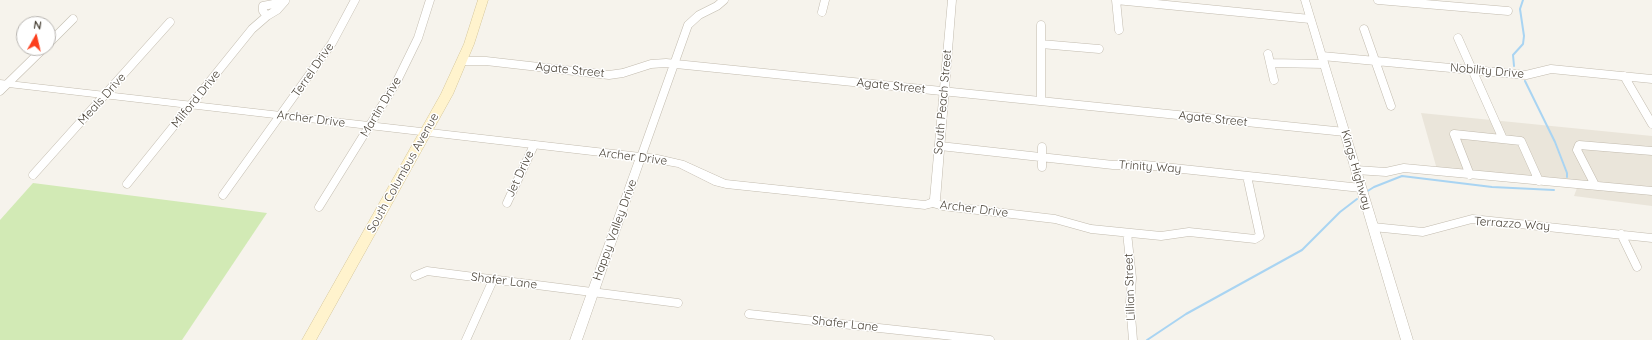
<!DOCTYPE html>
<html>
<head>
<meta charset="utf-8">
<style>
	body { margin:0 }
	#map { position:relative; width:1652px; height:340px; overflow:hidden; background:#f6f3ec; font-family:Quicksand,sans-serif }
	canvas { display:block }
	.north { position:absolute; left:16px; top:16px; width:40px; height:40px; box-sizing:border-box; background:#fff; border:1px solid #b7b4b0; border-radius:50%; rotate:8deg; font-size:11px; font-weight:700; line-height:16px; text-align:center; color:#4b4439 }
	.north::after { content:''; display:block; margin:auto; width:14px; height:18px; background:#fc3f1d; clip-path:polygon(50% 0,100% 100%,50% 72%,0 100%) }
</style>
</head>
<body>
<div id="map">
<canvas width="1652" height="340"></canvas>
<div class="north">N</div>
</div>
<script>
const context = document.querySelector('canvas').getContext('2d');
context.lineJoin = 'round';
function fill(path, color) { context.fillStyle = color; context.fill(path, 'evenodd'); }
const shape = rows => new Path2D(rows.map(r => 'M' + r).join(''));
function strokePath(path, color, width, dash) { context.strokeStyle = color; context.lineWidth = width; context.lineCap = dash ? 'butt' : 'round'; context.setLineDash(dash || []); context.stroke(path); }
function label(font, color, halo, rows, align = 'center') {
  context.font = font + ' Quicksand,sans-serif'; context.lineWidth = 3; context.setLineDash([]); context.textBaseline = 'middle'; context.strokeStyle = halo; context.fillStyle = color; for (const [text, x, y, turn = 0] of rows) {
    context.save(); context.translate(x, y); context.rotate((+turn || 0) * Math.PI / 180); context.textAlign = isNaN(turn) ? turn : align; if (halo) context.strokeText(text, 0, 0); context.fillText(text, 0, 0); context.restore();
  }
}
fill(shape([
	[1421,113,1652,136,1652,206,1574,196,1577,188,1438,173]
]), '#eae5da');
fill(shape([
	[33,183,221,207,267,213,182,340,0,340,0,220]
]), '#d2eab5');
strokePath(shape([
	[1514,66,1513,55,1523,44,1524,36,1520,9,1523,0],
	[1525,81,1555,142,1567,173,1567,177],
	[1366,192,1374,187,1402,176,1492,187,1554,190],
	[1147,340,1186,314,1302,250,1340,212,1357,199]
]), '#a9d4f2', 2);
const minor = shape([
	[1116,0,1310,19],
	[1116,0,1119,30],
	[1378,0,1508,11],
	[822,12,825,0],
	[267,16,277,10,285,1],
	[1041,25,1041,101],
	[1364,29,1391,106],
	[1458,38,1503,139],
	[48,44,73,19],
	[1041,44,1099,49],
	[1268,54,1274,80],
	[1322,56,1526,75,1551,69,1652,79],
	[462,61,486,61,609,75,623,73,651,64,666,63,1345,132],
	[1270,63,1324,64],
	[1624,76,1652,124],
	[0,91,44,48],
	[940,146,1113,165,1145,165,1361,188],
	[1042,147,1042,167],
	[641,157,688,25,699,15,717,6,724,0],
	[1356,170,1386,172,1404,168,1652,191],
	[33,175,170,22],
	[1470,175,1454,134,1521,141,1539,181],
	[127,184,252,29,267,16,263,11,263,6,283,2],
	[1595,185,1577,150,1579,145,1652,151],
	[223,195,332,43,355,0],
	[507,203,534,145],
	[933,203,943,206,1055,219,1091,229,1161,236,1189,232,1255,239,1260,236,1247,176],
	[319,207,396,83,418,38,430,0],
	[1373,227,1423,232,1472,219,1652,238],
	[1127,233,1132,278,1130,303,1133,340],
	[1621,234,1637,267],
	[415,276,427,271,678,303],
	[749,314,990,340],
	[466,340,493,280]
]);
const tertiary = shape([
	[948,0,956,0,940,200,937,206,925,209,726,188,714,185,678,167,644,161,582,340,570,340,635,160,0,86,0,80,658,155,684,161,726,180,925,201,930,199,948,0],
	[1301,0,1309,0,1413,340,1401,340,1301,0]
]);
const secondary = shape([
	[478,0,488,0,474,44,453,94,316,340,302,340,441,94,464,44,478,0]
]);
strokePath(minor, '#c2bbae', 9);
strokePath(tertiary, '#c2bbae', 1);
strokePath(secondary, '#d6c79b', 1);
strokePath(minor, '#fff', 8);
fill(tertiary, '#fff');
fill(secondary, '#fff3cd');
label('12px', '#4b4439', '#fff', [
	["Terrel Drive",313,70,-55],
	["Agate Street",570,70,6],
	["Nobility Drive",1487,71,5],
	["Agate Street",891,86,6],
	["Meals Drive",102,99,-48],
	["Milford Drive",196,99,-51],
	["South Peach Street",943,102,-85],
	["Martin Drive",381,107,-59],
	["Archer Drive",311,119,7],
	["Agate Street",1213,119,6],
	["Archer Drive",633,157,7],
	["Trinity Way",1150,167,4],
	["Kings Highway",1356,170,74],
	["South Columbus Avenue",403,173,-61],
	["Jet Drive",520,174,-65],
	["Archer Drive",974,209,7],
	["Terrazzo Way",1512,224,4],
	["Happy Valley Drive",615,230,-70],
	["Shafer Lane",504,281,7],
	["Lillian Street",1130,287,-92],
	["Shafer Lane",845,324,6]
]);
</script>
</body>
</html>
